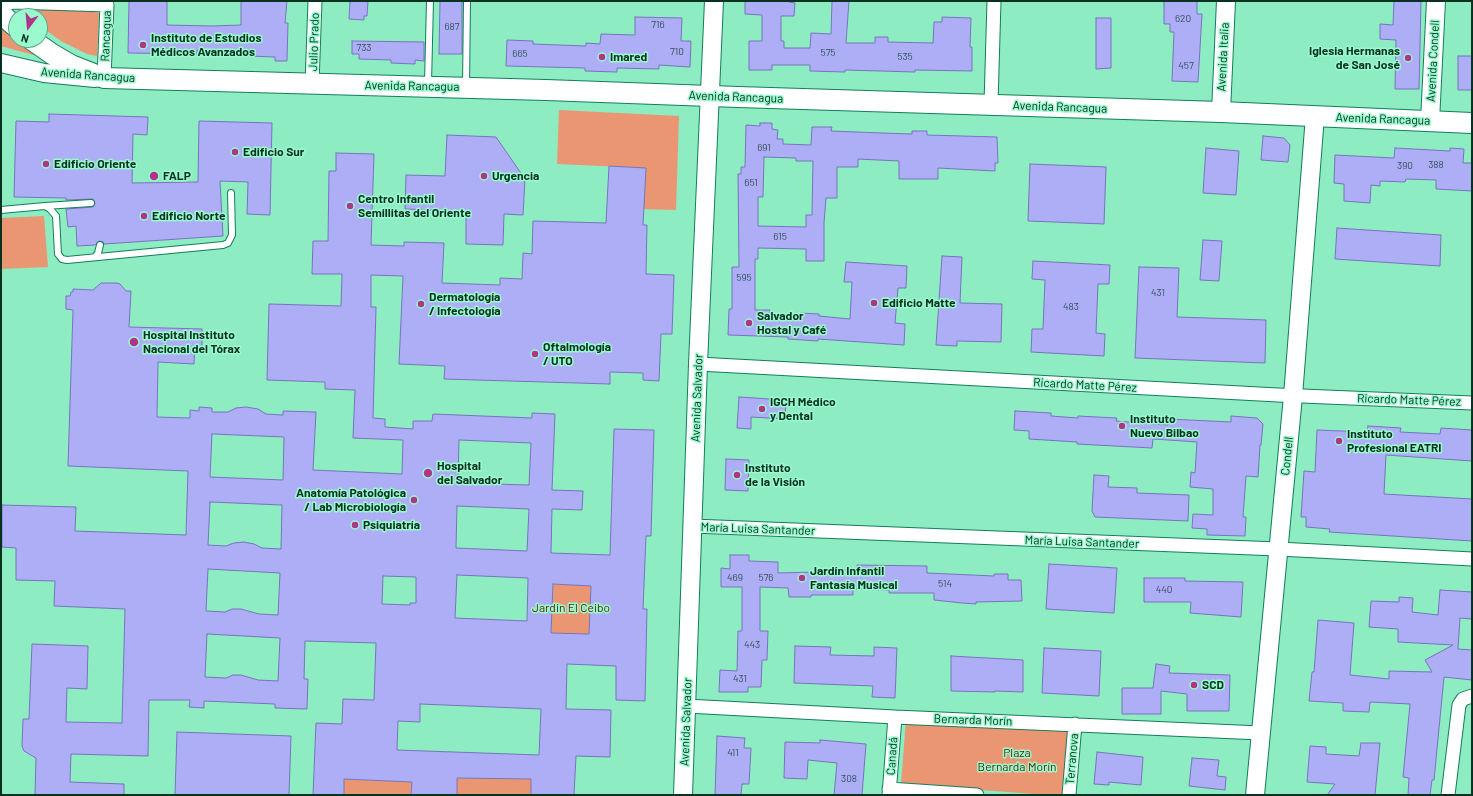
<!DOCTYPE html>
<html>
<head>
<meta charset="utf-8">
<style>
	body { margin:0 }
	#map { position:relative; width:1473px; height:796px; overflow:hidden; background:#8decc1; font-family:Barlow,sans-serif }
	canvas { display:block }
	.frame { position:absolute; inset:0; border:2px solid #073221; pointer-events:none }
	.north { position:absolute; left:8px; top:8px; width:40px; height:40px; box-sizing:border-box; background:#9bf9ce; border:1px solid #60a989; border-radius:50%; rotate:196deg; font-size:11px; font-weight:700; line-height:16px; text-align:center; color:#073221 }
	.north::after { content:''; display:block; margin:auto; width:14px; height:18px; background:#af3588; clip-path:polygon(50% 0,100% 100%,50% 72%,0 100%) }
</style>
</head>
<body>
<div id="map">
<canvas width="1473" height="796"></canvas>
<div class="frame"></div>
<div class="north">N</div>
</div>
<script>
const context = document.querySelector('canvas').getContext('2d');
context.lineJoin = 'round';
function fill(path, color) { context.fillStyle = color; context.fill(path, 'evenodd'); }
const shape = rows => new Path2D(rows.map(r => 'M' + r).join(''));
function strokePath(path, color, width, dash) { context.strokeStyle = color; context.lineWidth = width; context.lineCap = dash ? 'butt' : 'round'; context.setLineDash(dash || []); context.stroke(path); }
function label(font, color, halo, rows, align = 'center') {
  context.font = font + ' Barlow,sans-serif'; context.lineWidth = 3; context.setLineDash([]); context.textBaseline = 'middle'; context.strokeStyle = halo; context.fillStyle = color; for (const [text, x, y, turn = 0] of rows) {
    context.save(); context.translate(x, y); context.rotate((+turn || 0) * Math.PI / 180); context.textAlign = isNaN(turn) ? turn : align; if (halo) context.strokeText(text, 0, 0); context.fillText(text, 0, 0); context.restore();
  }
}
fill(shape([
	[30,9,88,11,99,13,97,56,87,54,61,41,40,26,40,16,31,16],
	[1,23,16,35,16,40,22,40,38,53,37,56,1,46],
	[559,110,679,116,676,210,638,209,645,168,557,164],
	[44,216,48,267,1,269,1,218],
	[553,584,591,586,594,635,551,633],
	[906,720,1069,729,1063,795,1047,795,901,784],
	[457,778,531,779,531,795,457,795],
	[344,779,412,782,411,795,344,795]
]), '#eb9673');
const building = shape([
	[129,1,167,1,167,25,211,26,241,25,241,1,287,1,285,23,288,23,287,61,275,61,275,57,248,56,249,50,197,50,197,54,128,53,129,1],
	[350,1,368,1,367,16,364,16,364,20,349,19,350,1],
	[440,1,462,1,462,54,439,54,440,1],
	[745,1,789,1,789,2,795,3,794,16,781,16,781,41,784,41,784,48,810,48,811,33,831,34,832,1,849,1,846,43,875,43,875,37,888,37,888,42,933,43,934,22,942,22,942,17,971,18,970,47,972,47,972,71,915,70,915,72,845,70,845,72,810,71,810,65,772,65,772,70,749,70,749,41,762,41,762,15,745,14,745,1],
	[1164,1,1197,1,1197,14,1202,14,1198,82,1172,81,1174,32,1170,32,1170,24,1164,24,1164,1],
	[1394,1,1421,1,1419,89,1395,89,1396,40,1380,39,1380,24,1393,25,1394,1],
	[635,17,682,18,681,41,691,41,690,67,659,65,659,69,617,68,617,72,585,71,585,68,506,66,507,40,533,41,533,44,586,46,586,43,600,44,601,34,635,35,635,17],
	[1096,18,1111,18,1111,68,1096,69,1096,18],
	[352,41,424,42,424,61,415,60,415,64,391,63,391,60,359,59,359,54,352,54,352,41],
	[1458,56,1472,56,1472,90,1458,90,1458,56],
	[49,114,148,117,147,135,133,134,132,183,198,182,199,121,272,123,270,215,247,214,248,182,220,181,223,236,104,244,103,242,99,241,95,245,77,246,76,226,68,227,66,209,93,207,95,203,93,199,66,200,66,198,14,197,16,121,49,122,49,114],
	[760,123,772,123,772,129,778,130,777,139,783,139,783,144,811,145,812,127,832,127,831,131,882,133,912,134,912,131,927,131,927,135,997,137,998,163,995,163,995,171,938,168,938,179,899,179,899,161,858,159,858,167,837,167,837,198,826,198,824,223,824,261,806,261,806,249,758,248,758,259,755,259,755,310,770,310,770,316,800,317,800,313,819,314,819,316,850,319,852,282,844,282,846,262,907,266,906,288,898,288,895,323,905,324,904,345,818,339,818,341,788,339,788,337,728,335,729,309,732,309,732,267,739,267,738,174,741,174,741,167,745,167,746,125,760,126,760,123],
	[764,157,796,158,796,161,813,161,812,215,806,215,806,227,758,226,758,197,763,197,764,157],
	[447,135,496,137,525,179,523,215,504,214,503,245,466,244,466,212,405,209,406,175,445,176,447,135],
	[1263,136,1284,138,1290,145,1288,162,1261,160,1263,136],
	[1206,148,1239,151,1236,195,1203,193,1206,148],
	[1395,148,1450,151,1450,148,1464,149,1463,163,1472,163,1472,191,1436,189,1436,180,1406,179,1405,182,1380,181,1380,186,1371,185,1370,203,1344,201,1344,184,1334,183,1335,155,1394,158,1395,148],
	[336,153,374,154,371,245,404,246,404,242,444,243,442,283,500,285,500,278,522,279,523,253,532,254,533,221,606,223,609,166,646,168,643,225,647,225,646,274,674,275,672,334,661,334,659,381,643,380,643,373,610,372,610,384,444,379,445,366,399,364,403,276,371,275,371,307,376,307,373,418,385,419,385,427,413,429,413,421,432,421,433,414,532,418,532,413,555,414,552,490,583,491,582,510,552,509,551,553,610,555,614,429,654,430,651,536,646,536,643,609,647,609,645,701,616,700,616,666,567,664,566,709,611,710,610,757,576,756,574,795,531,795,531,779,457,778,457,795,411,795,412,782,344,779,344,795,313,795,316,723,342,724,343,699,374,700,376,643,305,641,304,679,308,679,307,709,275,708,275,704,204,701,204,708,189,707,190,700,149,700,148,756,71,754,70,782,124,784,124,795,35,795,36,758,24,751,22,746,23,719,29,719,32,644,88,646,87,689,67,688,66,722,122,723,125,609,54,606,55,581,16,580,16,548,2,547,2,505,76,507,75,531,186,535,188,471,68,466,73,310,66,309,66,296,70,296,71,292,73,292,73,289,93,290,101,283,117,283,120,284,126,291,131,291,129,327,202,329,202,347,195,346,194,364,158,362,157,417,190,418,190,410,199,411,199,407,212,408,212,412,228,412,236,408,246,407,258,409,266,414,283,415,283,411,316,412,313,470,402,474,403,440,353,438,355,390,325,389,325,382,267,380,269,304,341,306,342,274,312,274,313,241,328,241,329,171,336,171,336,153],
	[212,434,284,437,283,480,210,477,212,434],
	[459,440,531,443,529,485,458,483,459,440],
	[210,502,282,505,281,549,262,548,254,544,244,542,234,543,226,546,208,545,210,502],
	[457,506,529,509,527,551,456,548,457,506],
	[208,569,280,573,278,615,259,614,241,609,232,609,225,612,206,611,208,569],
	[457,575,528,578,527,621,455,618,457,575],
	[383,576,416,577,416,603,410,603,410,605,382,604,383,576],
	[553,584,591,586,589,634,551,633,553,584],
	[207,634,280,638,278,681,258,680,241,675,233,675,226,678,205,677,207,634],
	[420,704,541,709,539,755,397,750,398,721,420,722,420,704],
	[1030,164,1106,167,1104,224,1028,221,1030,164],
	[1337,228,1441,235,1440,266,1335,259,1337,228],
	[1203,240,1222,241,1219,281,1200,280,1203,240],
	[942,256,962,257,960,303,1002,304,1001,342,957,341,957,346,936,345,942,256],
	[1033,261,1110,265,1109,284,1098,284,1096,333,1105,334,1104,356,1031,352,1032,329,1043,329,1045,280,1032,279,1033,261],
	[1139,267,1179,268,1177,317,1266,320,1265,363,1135,358,1139,267],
	[739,397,786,400,785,419,751,417,751,429,737,428,739,397],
	[1015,411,1051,413,1051,416,1078,418,1078,416,1117,418,1116,421,1168,425,1169,419,1231,422,1231,416,1257,418,1263,424,1261,445,1260,445,1258,477,1246,476,1243,517,1246,517,1245,536,1207,535,1207,529,1192,528,1193,514,1213,515,1213,489,1190,487,1191,472,1195,473,1197,442,1153,439,1152,448,1077,444,1077,442,1029,439,1029,431,1014,430,1015,411],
	[1368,426,1401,428,1400,432,1440,434,1441,428,1472,430,1472,461,1386,455,1384,494,1472,499,1472,541,1329,532,1330,529,1306,527,1306,517,1301,517,1304,471,1315,472,1317,430,1367,432,1368,426],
	[726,459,749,460,748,491,725,490,726,459],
	[1094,475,1109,476,1108,487,1137,488,1137,493,1189,495,1188,521,1095,517,1092,511,1094,475],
	[730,555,749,555,749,561,778,562,778,573,815,572,815,569,857,570,857,565,927,566,927,573,994,576,994,574,1008,574,1008,580,1021,580,1022,601,976,602,976,604,962,603,934,600,934,593,889,593,889,590,853,589,853,595,811,595,811,597,789,597,788,588,760,587,760,631,768,631,767,660,762,660,761,687,748,687,748,692,719,692,720,670,737,671,738,631,742,631,742,587,721,587,721,568,730,569,730,555],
	[1049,564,1117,568,1114,613,1046,609,1049,564],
	[1144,578,1185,578,1185,581,1243,582,1241,617,1190,613,1191,602,1144,602,1144,578],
	[1440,590,1472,592,1472,619,1460,618,1458,649,1472,650,1472,680,1444,677,1434,780,1432,780,1430,795,1408,795,1409,778,1403,777,1410,704,1370,702,1369,712,1343,711,1343,703,1309,701,1312,672,1314,672,1318,620,1354,623,1350,675,1389,679,1389,671,1432,672,1425,660,1453,645,1398,642,1398,629,1369,627,1371,601,1399,602,1399,597,1413,598,1412,612,1438,615,1440,590],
	[795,646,831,647,830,655,874,656,874,647,897,648,895,698,872,697,873,686,794,683,795,646],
	[1044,648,1101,651,1099,696,1042,693,1044,648],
	[951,656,1023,660,1023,692,995,691,995,692,951,691,951,656],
	[1156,664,1170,666,1169,673,1230,675,1229,711,1187,711,1187,694,1161,691,1161,714,1122,714,1122,688,1153,688,1156,664],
	[177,732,291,736,289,795,175,795,177,732],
	[717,736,745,738,744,748,751,748,749,784,742,784,741,795,715,795,717,736],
	[820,740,866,744,862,795,834,795,837,763,808,760,807,779,784,778,785,742,820,743,820,740],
	[1361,743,1380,743,1375,795,1327,795,1335,784,1307,782,1310,746,1326,747,1326,754,1359,756,1361,743],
	[1097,752,1143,757,1141,785,1109,782,1109,785,1094,784,1097,752],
	[1192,758,1219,760,1217,776,1226,777,1225,790,1189,786,1192,758]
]);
fill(building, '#adaef6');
strokePath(building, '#7675bd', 1);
const lane = shape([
	[428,83,430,1],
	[466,86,467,1],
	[45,206,91,203],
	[1,210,45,206,50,209,56,216,58,254,62,259,67,260,223,245,228,243,232,235,231,193],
	[95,257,98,253,100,245]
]);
const street = shape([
	[1,7,12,2,107,5,104,78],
	[312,84,315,1],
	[991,104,994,1],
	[698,364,1278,395,1472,403],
	[692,526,1278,549,1472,559],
	[686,706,895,717,1261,733],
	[889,789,977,795],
	[889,795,895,717],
	[1069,795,1075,724],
	[1448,795,1459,705,1463,699,1472,696]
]);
const secondary = shape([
	[1,63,44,73,95,78],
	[1221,112,1226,1],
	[1430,121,1436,1],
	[683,795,698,364,714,1],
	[1255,795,1293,396,1315,116]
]);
const primary = shape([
	[1,14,16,27],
	[32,40,52,54,71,65,104,78,546,90,738,97,1221,112,1472,123]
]);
strokePath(lane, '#127f5a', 8);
strokePath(street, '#127f5a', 15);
strokePath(secondary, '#127f5a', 20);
strokePath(primary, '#127f5a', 22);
strokePath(lane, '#fff', 6);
strokePath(street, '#fff', 13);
strokePath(secondary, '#fff', 18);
strokePath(primary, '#fff', 20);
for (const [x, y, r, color] of [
	[143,45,4,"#af3588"],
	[602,57,4,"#af3588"],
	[1408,58,4,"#af3588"],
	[235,152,4,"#af3588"],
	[46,164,4,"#af3588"],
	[154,176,5,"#af3588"],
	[484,176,4,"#af3588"],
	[350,206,4,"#af3588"],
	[144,216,4,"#af3588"],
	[874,303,4,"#af3588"],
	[421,304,4,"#af3588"],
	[749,323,4,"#af3588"],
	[134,342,5,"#af3588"],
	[535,354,4,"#af3588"],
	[762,409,4,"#af3588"],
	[1122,426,4,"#af3588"],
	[1339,441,4,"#af3588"],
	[428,473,5,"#af3588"],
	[737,475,4,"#af3588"],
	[414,500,4,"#af3588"],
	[355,525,4,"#af3588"],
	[802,578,4,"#af3588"],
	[1194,685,4,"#af3588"]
]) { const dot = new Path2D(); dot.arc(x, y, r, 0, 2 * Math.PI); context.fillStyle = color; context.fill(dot); strokePath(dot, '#9bf9ce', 1.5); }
label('10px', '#305156', null, [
	["620",1183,19],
	["716",658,25],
	["687",452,27],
	["733",364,48],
	["710",677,52],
	["575",828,53],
	["665",520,54],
	["535",905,57],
	["457",1186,66],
	["691",764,148],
	["388",1436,165],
	["390",1405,166],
	["651",751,183],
	["615",780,237],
	["595",744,278],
	["431",1158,293],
	["483",1071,307],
	["469",735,578],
	["576",766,578],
	["514",945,584],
	["440",1164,590],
	["443",752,645],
	["431",740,679],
	["411",733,753],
	["308",849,779]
]);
label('12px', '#073221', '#9bf9ce', [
	["Rancagua",106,36,-88],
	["Julio Prado",314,42,-88],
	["Avenida Italia",1223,57,-87],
	["Avenida Condell",1433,61,-87],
	["Avenida Rancagua",88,75,4],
	["Avenida Rancagua",412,86,1],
	["Avenida Rancagua",736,97,2],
	["Avenida Rancagua",1060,107,2],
	["Avenida Rancagua",1383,119,2],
	["Ricardo Matte Pérez",1085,385,3],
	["Avenida Salvador",697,398,-88],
	["Ricardo Matte Pérez",1409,400,2],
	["Condell",1287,456,-84],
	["María Luisa Santander",758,529,2],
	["María Luisa Santander",1082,542,2],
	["Bernarda Morín",973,720,2],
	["Avenida Salvador",686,722,-88],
	["Canadá",892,756,-86],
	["Terranova",1072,759,-85]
]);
label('bold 12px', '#073221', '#9bf9ce', [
	["Instituto de Estudios",151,38],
	["Médicos Avanzados",151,52],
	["Iglesia Hermanas",1400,51,"right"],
	["de San José",1400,65,"right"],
	["Imared",610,57],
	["Edificio Sur",243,152],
	["Edificio Oriente",54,164],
	["FALP",163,176],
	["Urgencia",492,176],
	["Centro Infantil",358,199],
	["Semillitas del Oriente",358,213],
	["Edificio Norte",152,216],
	["Dermatología",429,297],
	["/ Infectología",429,311],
	["Edificio Matte",882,303],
	["Salvador",757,316],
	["Hostal y Café",757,330],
	["Hospital Instituto",143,335],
	["Nacional del Tórax",143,349],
	["Oftalmología",543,347],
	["/ UTO",543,361],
	["IGCH Médico",770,402],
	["y Dental",770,416],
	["Instituto",1130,419],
	["Nuevo Bilbao",1130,433],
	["Instituto",1347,434],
	["Profesional EATRI",1347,448],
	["Hospital",437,466],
	["del Salvador",437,480],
	["Instituto",745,468],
	["de la Visión",745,482],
	["Anatomía Patológica",406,493,"right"],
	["/ Lab Microbiología",406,507,"right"],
	["Psiquiatría",363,525],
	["Jardín Infantil",810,571],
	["Fantasía Musical",810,585],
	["SCD",1202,685]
], 'left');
label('12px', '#561c00', '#9bf9ce', [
	["Jardin El Ceibo",571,608],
	["Plaza",1017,753],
	["Bernarda Morín",1017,767]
]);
</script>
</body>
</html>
